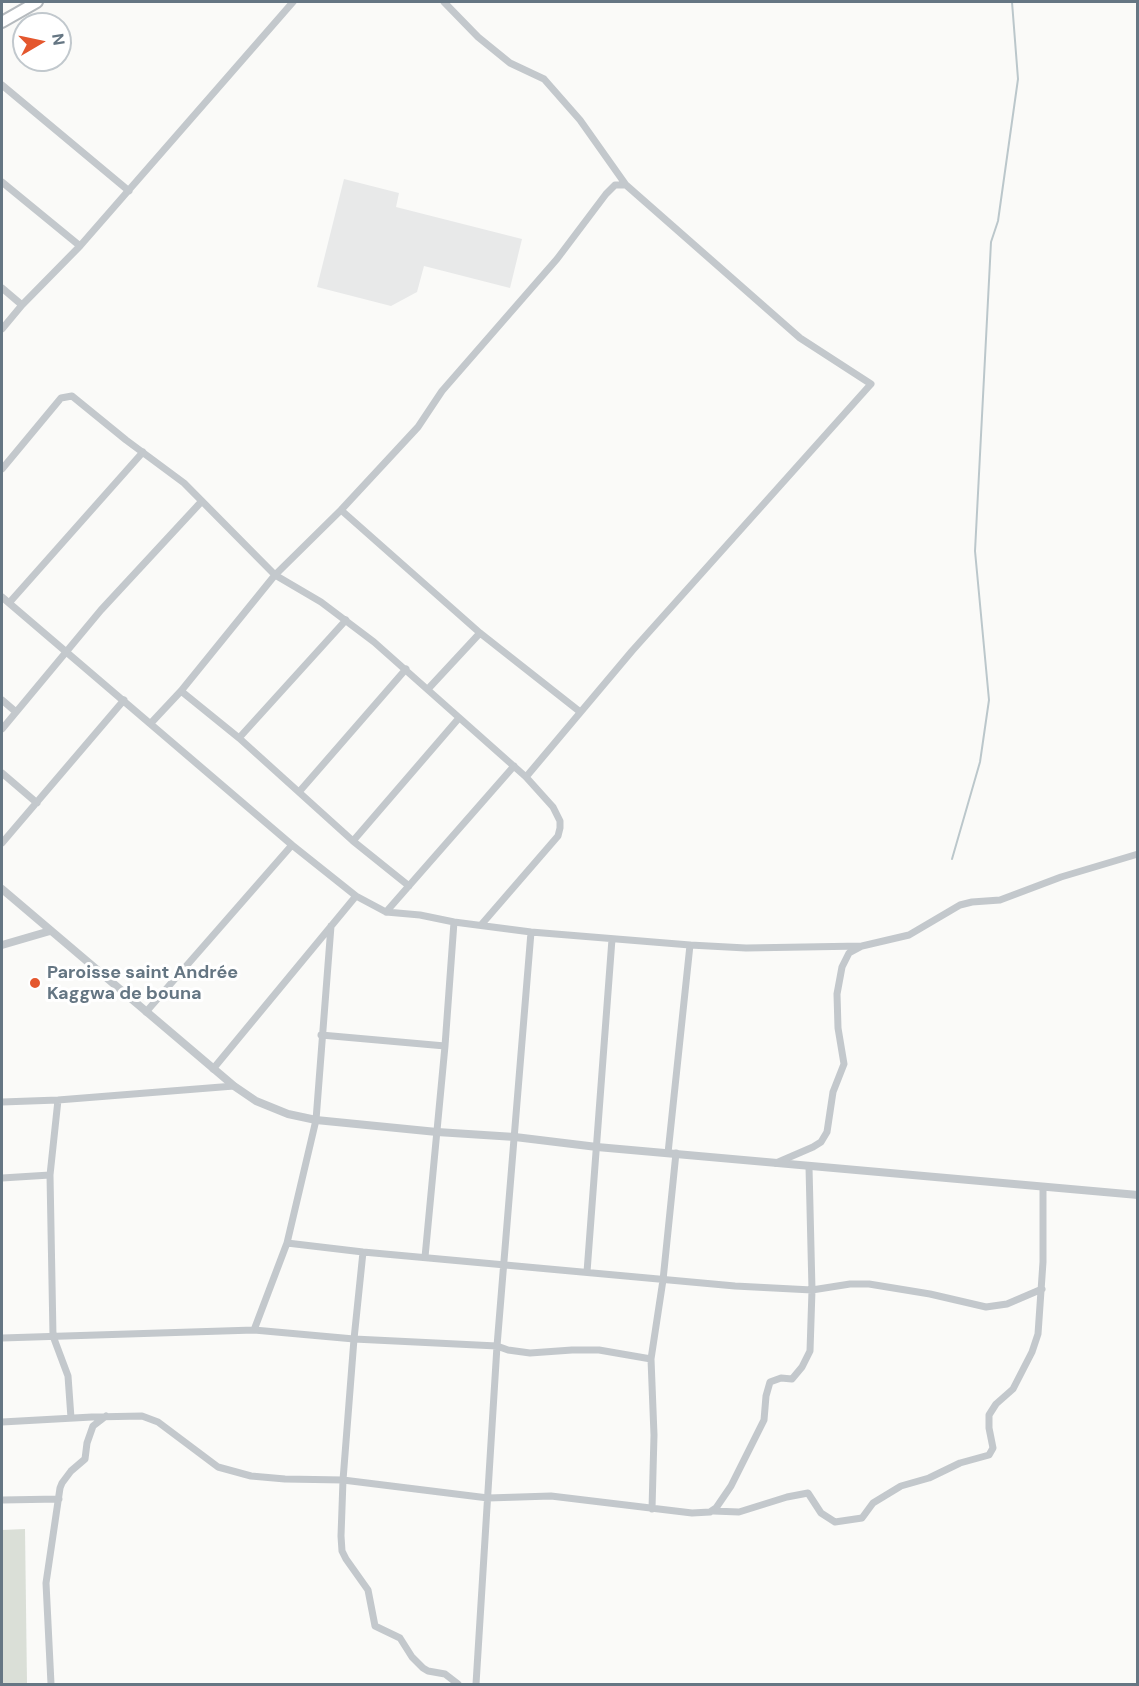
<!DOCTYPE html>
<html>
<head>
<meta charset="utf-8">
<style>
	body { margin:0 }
	#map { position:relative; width:1139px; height:1686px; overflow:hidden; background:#fafaf8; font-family:"DM Sans",sans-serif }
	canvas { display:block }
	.frame { position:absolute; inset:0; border:3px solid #657683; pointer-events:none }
	.north { position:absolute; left:12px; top:12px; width:60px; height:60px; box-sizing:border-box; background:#fff; border:2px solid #c1c8cd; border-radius:50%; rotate:81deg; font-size:16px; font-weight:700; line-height:24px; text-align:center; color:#657683 }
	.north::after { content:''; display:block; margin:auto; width:21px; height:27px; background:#e4572e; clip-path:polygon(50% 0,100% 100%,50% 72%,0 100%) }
</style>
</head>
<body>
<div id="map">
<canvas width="1139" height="1686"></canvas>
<div class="frame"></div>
<div class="north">N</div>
</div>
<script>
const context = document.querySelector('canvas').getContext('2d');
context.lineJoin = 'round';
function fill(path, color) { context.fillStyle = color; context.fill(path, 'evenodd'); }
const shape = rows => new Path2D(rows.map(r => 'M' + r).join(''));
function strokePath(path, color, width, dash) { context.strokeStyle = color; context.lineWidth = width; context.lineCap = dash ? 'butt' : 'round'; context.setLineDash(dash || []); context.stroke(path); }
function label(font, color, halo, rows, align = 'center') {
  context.font = font + ' "DM Sans",sans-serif'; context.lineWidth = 6; context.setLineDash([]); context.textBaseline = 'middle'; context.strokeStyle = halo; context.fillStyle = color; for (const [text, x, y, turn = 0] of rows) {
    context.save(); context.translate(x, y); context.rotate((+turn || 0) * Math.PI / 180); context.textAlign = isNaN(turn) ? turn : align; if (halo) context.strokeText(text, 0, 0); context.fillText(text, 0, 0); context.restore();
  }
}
fill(shape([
	[344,179,399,193,396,207,522,239,510,288,424,266,417,292,391,306,317,287]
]), '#e8e9e9');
fill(shape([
	[25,1529,27,1684,2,1684,2,1530]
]), '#dadfd7');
strokePath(shape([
	[952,859,980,762,989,700,975,551,991,242,998,221,1018,79,1012,2]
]), '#bbc7cb', 2);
const primary = shape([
	[2,22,37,2]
]);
strokePath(primary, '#b5babe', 14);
strokePath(shape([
	[444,2,478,37,510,63,544,79,580,120,626,185],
	[2,85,129,191],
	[2,182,80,246],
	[2,288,22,305],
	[2,329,22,305,80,246,293,2],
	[2,469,61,398,72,396,126,440,184,483,275,575,321,602,374,642,526,777,553,807,560,821,560,828,558,836,481,925],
	[341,510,480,633,579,711],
	[2,597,292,845,356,896,386,912,420,915,454,922,531,932,690,945,746,948,862,946],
	[9,603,143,452],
	[428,689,480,633],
	[181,691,239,738,353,841,409,886],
	[2,700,16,712],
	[151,723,181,691,275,575,341,510,418,427,442,391,557,259,606,194,615,185,626,185,800,338,871,384,632,651,526,777],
	[2,729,101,610,202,501],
	[239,738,346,620],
	[2,773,37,803],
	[299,792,406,669],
	[353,841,459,718],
	[2,843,124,700],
	[386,912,514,766],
	[146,1012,292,845],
	[321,1035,445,1046],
	[213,1069,356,896],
	[58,1100,50,1175,53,1336,68,1376,71,1418],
	[2,1102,58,1100,234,1086],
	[668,1153,690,945],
	[776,1163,813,1147,821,1142,827,1132,833,1092,844,1064,838,1028,837,994,842,967,849,953,862,946,909,935,960,905,972,902,1000,900,1061,877,1138,854],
	[2,1178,50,1175],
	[287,1243,363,1252,735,1286,812,1290,850,1284,869,1284,930,1294,986,1307,1007,1304,1042,1289],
	[363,1252,354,1339,343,1480,341,1536,342,1551,346,1559,368,1590,375,1626,400,1638,412,1657,423,1668,428,1671,445,1674,458,1684],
	[425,1257,445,1046,454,922],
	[587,1272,612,939],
	[254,1330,287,1243,316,1120,331,926],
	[2,1338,254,1330,354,1339,497,1346,508,1350,530,1353,572,1350,599,1350,651,1359],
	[2,1422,92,1417,142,1416,158,1422,218,1467,251,1476,285,1479,343,1480,488,1498,551,1496,692,1513,710,1512,716,1508,731,1486,764,1420,766,1396,770,1382,781,1378,792,1379,802,1367,810,1351,812,1290,809,1167],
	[2,1500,59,1499],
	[652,1509,654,1435,651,1359,663,1280,676,1153],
	[713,1511,739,1512,787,1497,808,1493,821,1513,835,1522,862,1518,873,1503,901,1486,929,1478,960,1463,989,1455,993,1448,989,1428,989,1415,996,1404,1013,1389,1032,1352,1038,1334,1043,1262,1043,1188],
	[51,1684,46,1583,60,1488,62,1483,71,1471,85,1459,87,1443,93,1426,106,1416],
	[476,1684,497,1346,531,932]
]), '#c3c8cc', 7);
strokePath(shape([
	[2,889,234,1086,256,1101,288,1114,316,1120,437,1132,515,1137,597,1147,1138,1195],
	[2,945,50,931]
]), '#c3c8cc', 8);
strokePath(primary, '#fff', 10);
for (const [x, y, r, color] of [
	[35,983,6,"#e4572e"]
]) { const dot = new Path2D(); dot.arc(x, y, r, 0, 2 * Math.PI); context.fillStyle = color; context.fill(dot); strokePath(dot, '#fff', 2); }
label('bold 18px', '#657683', '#fff', [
	["Paroisse saint Andrée",47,973],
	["Kaggwa de bouna",47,994]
], 'left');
</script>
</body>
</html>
